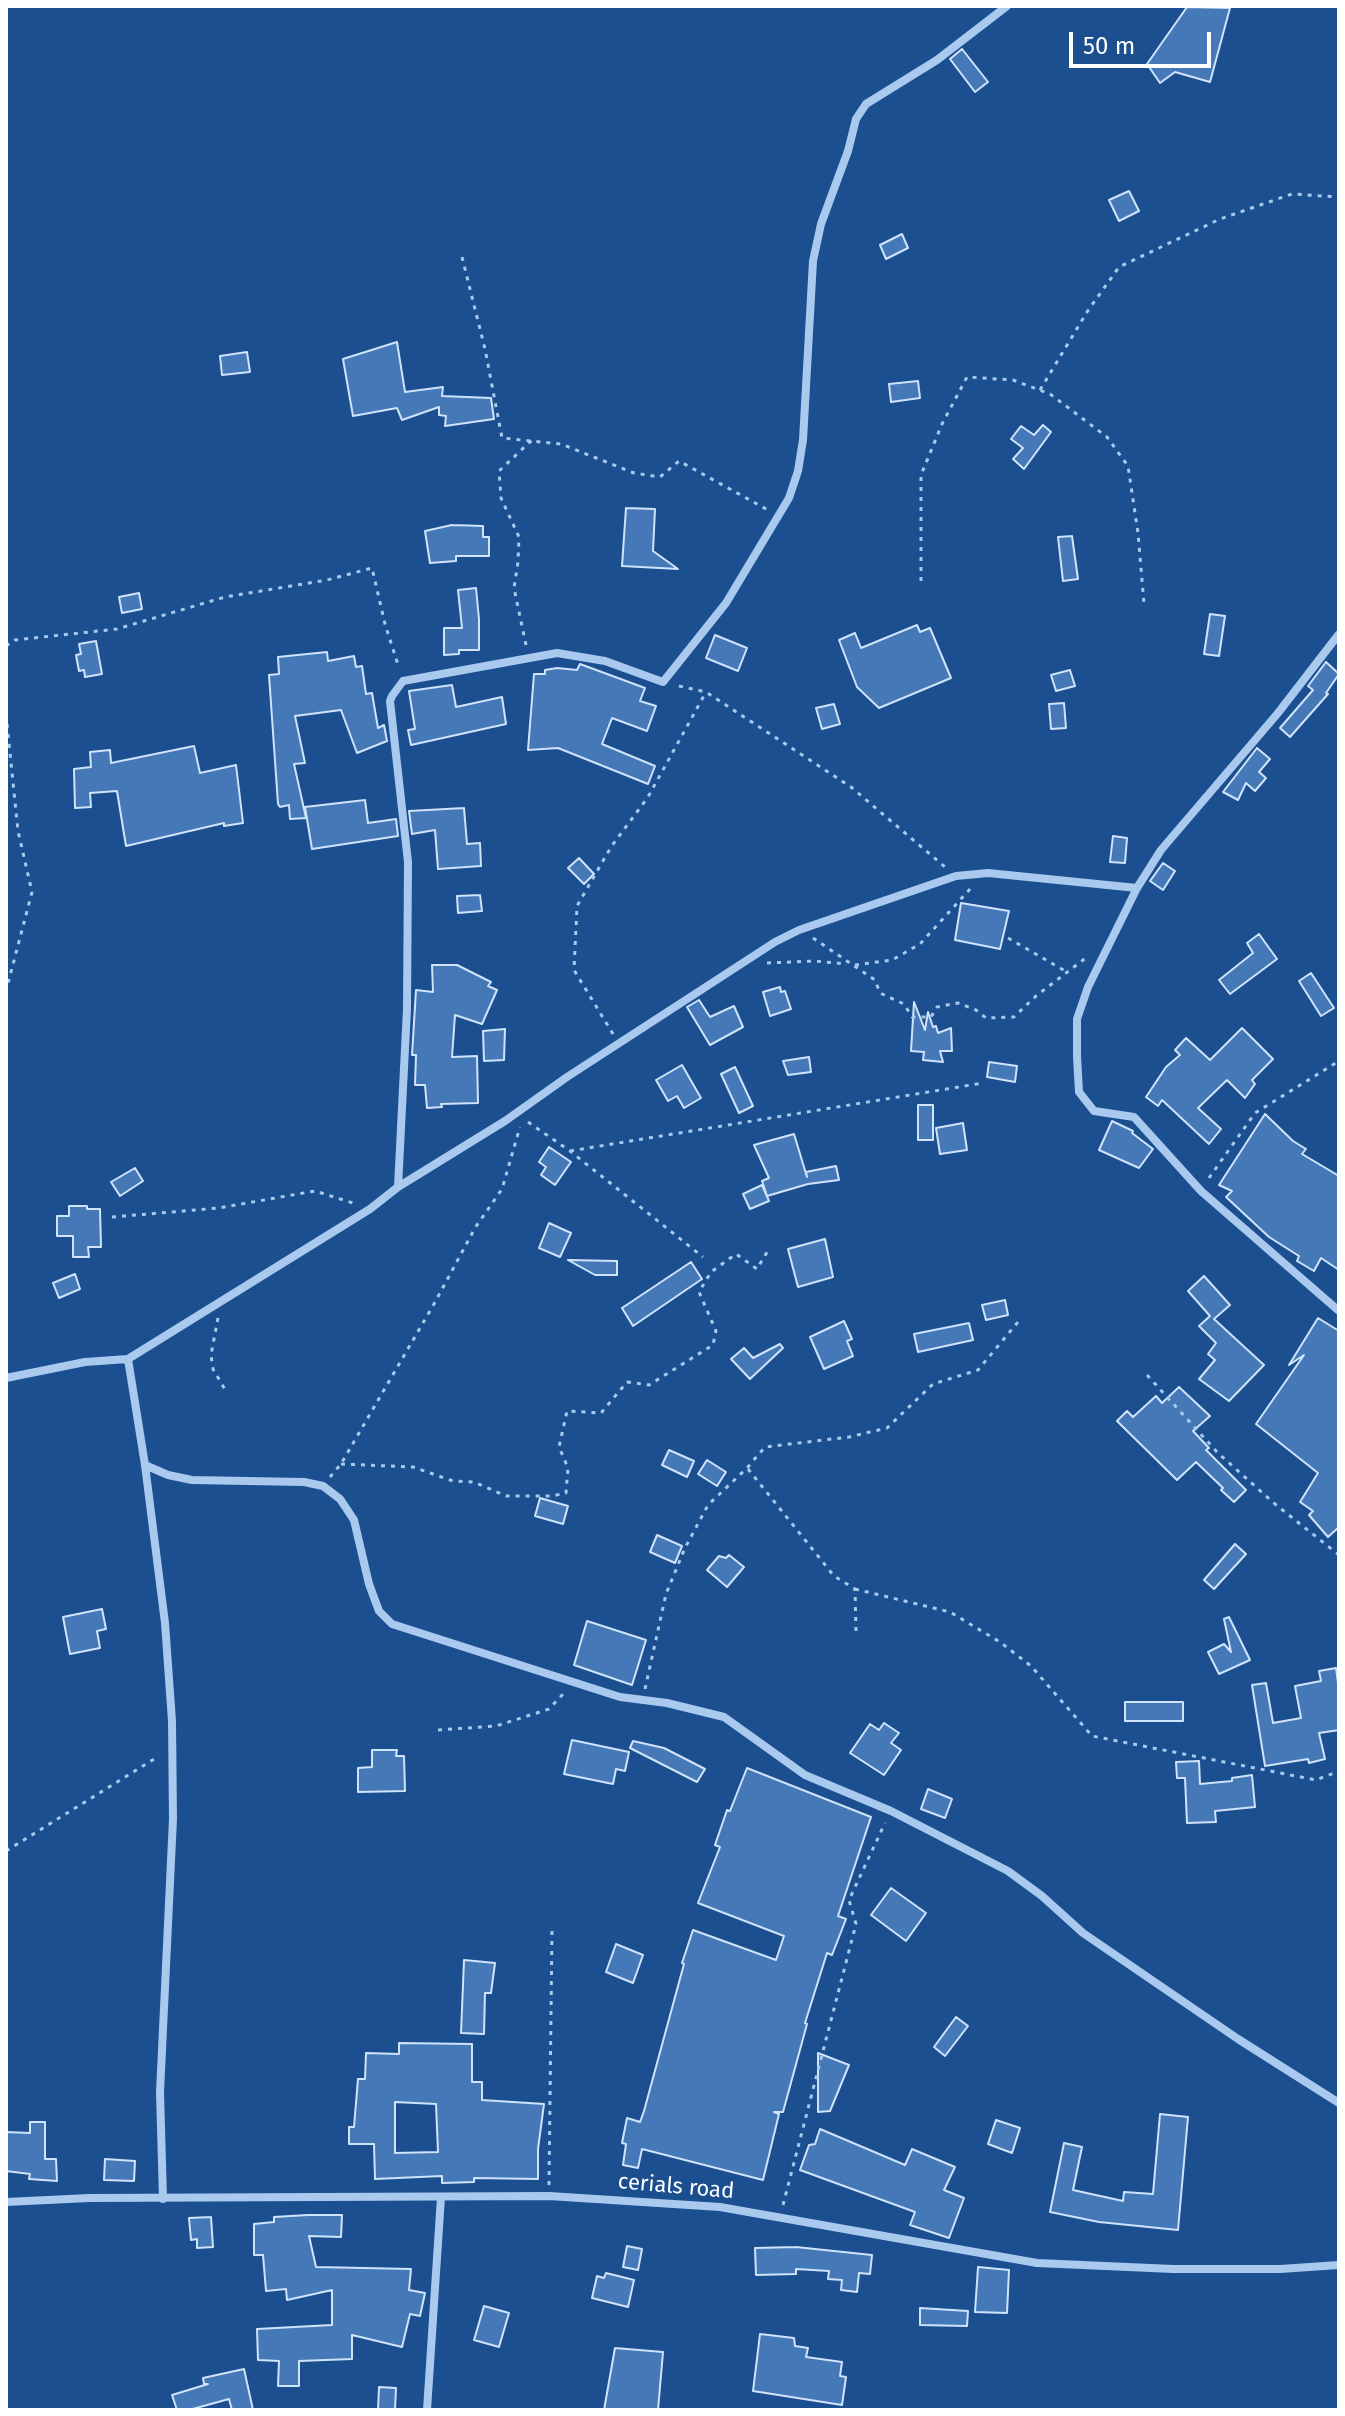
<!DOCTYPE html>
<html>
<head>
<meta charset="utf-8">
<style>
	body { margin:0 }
	#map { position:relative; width:1345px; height:2416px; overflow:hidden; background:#1b4f8f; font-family:"Fira Sans",sans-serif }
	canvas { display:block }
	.frame { position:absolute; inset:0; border:8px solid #fff; pointer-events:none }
	.scale { position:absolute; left:1069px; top:32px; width:142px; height:36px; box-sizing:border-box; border:4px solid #fff; border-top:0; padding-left:10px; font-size:24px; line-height:28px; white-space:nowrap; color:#fff; -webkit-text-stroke:6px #1b4f8f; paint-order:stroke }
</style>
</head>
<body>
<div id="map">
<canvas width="1345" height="2416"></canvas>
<div class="frame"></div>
<div class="scale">50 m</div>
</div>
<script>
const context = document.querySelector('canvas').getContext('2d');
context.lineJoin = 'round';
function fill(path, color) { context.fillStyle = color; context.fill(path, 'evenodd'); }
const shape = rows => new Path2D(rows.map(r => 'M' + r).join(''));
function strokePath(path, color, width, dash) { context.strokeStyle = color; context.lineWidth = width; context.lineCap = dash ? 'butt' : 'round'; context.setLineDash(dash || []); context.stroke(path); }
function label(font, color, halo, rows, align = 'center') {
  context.font = font + ' "Fira Sans",sans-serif'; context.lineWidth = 7; context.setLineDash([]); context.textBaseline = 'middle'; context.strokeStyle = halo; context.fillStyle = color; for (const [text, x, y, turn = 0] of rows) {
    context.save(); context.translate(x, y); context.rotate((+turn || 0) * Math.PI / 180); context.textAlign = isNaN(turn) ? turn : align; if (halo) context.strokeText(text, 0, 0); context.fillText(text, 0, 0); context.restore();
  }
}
const building = shape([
	[1187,7,1230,8,1210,82,1175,72,1160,83,1147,64,1187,7],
	[962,49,988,82,975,92,950,59,962,49],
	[1129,191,1139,211,1119,221,1109,200,1129,191],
	[902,234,908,248,886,259,880,245,902,234],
	[397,342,405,392,443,387,442,396,491,398,494,419,445,426,446,416,439,415,439,407,402,420,397,408,353,416,343,359,397,342],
	[247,352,250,372,222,375,220,356,247,352],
	[918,381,920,398,891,402,889,384,918,381],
	[1043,425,1051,432,1024,469,1013,459,1023,448,1011,439,1021,426,1034,435,1043,425],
	[626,508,655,509,653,551,678,569,622,566,626,508],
	[452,525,483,526,483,537,489,537,489,556,456,556,456,561,430,563,425,531,452,525],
	[1072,536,1078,579,1063,581,1058,537,1072,536],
	[476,588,479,619,479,650,459,650,459,654,444,655,444,628,462,628,458,590,476,588],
	[139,593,142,609,122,613,119,597,139,593],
	[1210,614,1225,616,1219,656,1204,654,1210,614],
	[917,625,920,632,930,628,951,678,879,708,857,687,839,640,855,633,861,648,917,625],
	[715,635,747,648,738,671,706,658,715,635],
	[96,641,102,674,85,677,84,670,79,671,76,655,81,654,79,644,96,641],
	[327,652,328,661,354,656,356,667,362,666,366,694,372,693,378,728,384,725,387,741,357,753,341,710,295,716,305,763,294,764,306,818,290,819,289,805,280,807,278,804,269,675,279,674,278,657,327,652],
	[1326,662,1339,674,1326,693,1328,694,1290,737,1280,728,1313,690,1308,686,1326,662],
	[580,664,645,688,640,701,656,706,647,731,612,718,602,744,655,766,648,784,558,748,528,750,534,674,545,674,545,670,557,668,577,670,580,664],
	[1070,670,1075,686,1056,691,1051,675,1070,670],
	[452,685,456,707,502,697,506,724,411,745,408,730,415,729,409,691,452,685],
	[1064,703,1066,728,1051,729,1049,704,1064,703],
	[834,704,840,724,822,729,816,708,834,704],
	[194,746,200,773,236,765,243,823,224,826,224,823,126,846,117,791,90,793,91,807,75,808,74,769,91,767,90,752,110,750,111,763,194,746],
	[1257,748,1270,759,1259,772,1266,778,1255,791,1246,783,1238,800,1223,792,1257,748],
	[365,800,368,823,396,819,398,836,312,849,305,807,365,800],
	[464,808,467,844,480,843,481,866,438,869,435,830,412,834,409,811,464,808],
	[1113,836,1127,838,1125,863,1110,862,1113,836],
	[579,858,594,874,584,884,568,868,579,858],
	[1163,863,1175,871,1163,890,1150,881,1163,863],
	[480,895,482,911,458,913,457,896,480,895],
	[961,903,1009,911,1000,949,955,940,961,903],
	[1259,934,1277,959,1230,994,1219,980,1253,953,1247,943,1259,934],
	[432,965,457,965,491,982,488,986,497,990,482,1024,455,1015,452,1057,477,1056,478,1103,441,1104,442,1107,427,1108,425,1085,415,1085,416,1055,412,1055,416,990,433,992,432,965],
	[1311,973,1334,1008,1321,1016,1299,981,1311,973],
	[780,987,781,992,785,991,791,1009,770,1016,763,992,780,987],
	[699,1000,710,1017,734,1006,743,1027,710,1045,687,1007,699,1000],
	[914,1002,925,1030,928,1012,933,1027,936,1026,938,1033,951,1028,952,1051,940,1051,943,1062,923,1060,924,1052,911,1051,914,1002],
	[1242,1028,1273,1059,1252,1080,1255,1084,1245,1098,1227,1080,1198,1108,1221,1129,1209,1144,1162,1100,1158,1106,1146,1097,1166,1067,1180,1055,1175,1050,1186,1038,1210,1060,1242,1028],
	[505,1029,504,1060,484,1061,483,1031,505,1029],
	[809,1057,811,1072,788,1075,783,1061,809,1057],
	[989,1062,1017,1066,1015,1082,987,1077,989,1062],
	[682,1065,701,1098,684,1108,677,1096,668,1101,656,1080,682,1065],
	[735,1067,753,1106,739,1113,721,1074,735,1067],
	[918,1105,933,1105,933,1140,918,1140,918,1105],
	[1265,1114,1293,1141,1306,1149,1302,1154,1339,1176,1339,1270,1321,1258,1314,1271,1297,1261,1299,1256,1269,1237,1226,1197,1232,1191,1219,1185,1265,1114],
	[1112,1121,1133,1131,1132,1133,1153,1149,1139,1168,1099,1150,1112,1121],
	[963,1123,967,1150,940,1154,936,1128,963,1123],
	[794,1134,807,1177,806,1172,836,1166,839,1180,808,1184,767,1196,762,1181,769,1178,754,1145,794,1134],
	[549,1147,571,1162,555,1185,541,1175,546,1167,539,1162,549,1147],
	[135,1168,143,1181,120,1196,111,1182,135,1168],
	[762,1185,769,1201,750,1209,743,1194,762,1185],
	[69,1206,87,1206,87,1209,100,1209,101,1247,88,1247,89,1257,73,1257,73,1236,57,1236,57,1216,69,1216,69,1206],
	[549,1223,571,1233,560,1257,539,1248,549,1223],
	[825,1239,833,1277,798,1287,788,1249,825,1239],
	[568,1260,617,1261,617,1275,595,1275,568,1260],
	[691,1262,702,1279,633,1326,622,1308,691,1262],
	[75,1274,80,1289,59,1298,53,1283,75,1274],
	[1204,1276,1230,1305,1214,1319,1264,1365,1229,1401,1199,1379,1215,1360,1208,1354,1216,1343,1199,1326,1210,1316,1188,1291,1204,1276],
	[1005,1300,1008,1315,986,1320,982,1305,1005,1300],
	[1318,1318,1339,1331,1339,1527,1328,1537,1309,1515,1313,1511,1300,1502,1318,1473,1256,1424,1304,1355,1289,1365,1318,1318],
	[844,1321,852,1339,847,1341,853,1356,824,1369,810,1337,844,1321],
	[969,1323,973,1340,918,1352,914,1334,969,1323],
	[780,1344,783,1348,750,1379,731,1359,744,1348,753,1358,780,1344],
	[1179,1387,1210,1416,1193,1431,1209,1448,1206,1450,1246,1490,1234,1502,1221,1490,1223,1488,1196,1462,1177,1480,1117,1421,1127,1411,1133,1417,1156,1396,1162,1403,1179,1387],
	[669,1450,694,1461,687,1477,662,1465,669,1450],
	[707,1460,726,1472,717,1486,698,1474,707,1460],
	[540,1498,568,1506,563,1524,535,1516,540,1498],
	[657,1535,682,1546,675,1563,650,1552,657,1535],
	[1235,1544,1246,1554,1214,1589,1204,1580,1235,1544],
	[729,1555,744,1567,727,1587,707,1570,719,1556,726,1558,729,1555],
	[102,1609,106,1629,97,1631,100,1648,70,1654,63,1617,102,1609],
	[1229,1617,1250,1660,1219,1674,1208,1652,1224,1644,1231,1652,1224,1619,1229,1617],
	[587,1621,646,1640,632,1685,574,1665,587,1621],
	[1336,1668,1339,1690,1339,1730,1319,1733,1325,1759,1309,1763,1308,1759,1265,1766,1252,1685,1266,1683,1273,1723,1301,1718,1295,1686,1321,1681,1319,1671,1336,1668],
	[1125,1702,1183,1702,1183,1721,1125,1721,1125,1702],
	[884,1723,899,1733,891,1743,901,1750,884,1775,850,1753,870,1724,879,1730,884,1723],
	[572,1740,629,1752,625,1771,616,1769,613,1784,564,1774,572,1740],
	[633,1741,664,1748,705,1769,697,1782,630,1748,633,1741],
	[372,1750,397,1750,396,1756,404,1756,405,1791,358,1792,358,1768,372,1767,372,1750],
	[1199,1761,1200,1784,1232,1781,1232,1778,1252,1775,1255,1807,1215,1811,1216,1822,1187,1823,1185,1778,1177,1778,1176,1762,1199,1761],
	[747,1768,871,1817,838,1916,846,1919,832,1955,827,1953,805,2023,807,2024,783,2112,774,2112,779,2114,763,2180,642,2149,638,2168,623,2165,626,2144,622,2143,627,2118,640,2122,644,2111,684,1964,682,1963,693,1930,776,1960,784,1936,698,1903,720,1847,715,1845,727,1810,730,1811,747,1768],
	[928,1789,952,1799,945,1818,921,1809,928,1789],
	[891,1888,926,1913,906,1941,871,1915,891,1888],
	[616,1944,643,1955,633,1983,606,1972,616,1944],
	[464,1960,495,1963,491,1993,485,1993,484,2034,461,2033,464,1960],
	[956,2017,968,2026,945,2056,934,2047,956,2017],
	[399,2043,472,2044,472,2082,482,2082,482,2100,544,2104,538,2149,538,2179,474,2178,474,2182,442,2183,442,2176,375,2179,374,2144,349,2144,349,2127,354,2127,358,2079,365,2079,366,2053,399,2054,399,2043],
	[395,2102,436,2104,438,2152,395,2153,395,2102],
	[818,2053,849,2065,830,2111,818,2112,818,2053],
	[1160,2114,1188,2117,1178,2230,1099,2222,1050,2212,1064,2143,1082,2147,1073,2190,1123,2201,1124,2192,1153,2194,1160,2114],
	[996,2120,1020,2128,1012,2153,988,2144,996,2120],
	[30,2122,45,2122,45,2159,56,2159,57,2181,29,2179,30,2174,6,2171,6,2132,30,2133,30,2122],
	[820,2129,905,2165,912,2149,955,2167,944,2190,964,2198,949,2238,910,2225,915,2212,800,2170,809,2145,815,2144,820,2129],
	[105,2159,135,2161,134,2181,104,2180,105,2159],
	[308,2215,342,2215,341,2237,309,2236,316,2267,411,2269,409,2290,425,2293,420,2316,410,2314,402,2347,352,2335,352,2359,299,2361,299,2386,278,2386,279,2361,258,2360,257,2329,332,2325,332,2290,287,2300,286,2289,266,2291,263,2255,254,2255,254,2224,274,2222,274,2217,308,2215],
	[211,2217,213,2247,197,2248,197,2239,191,2240,189,2218,211,2217],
	[627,2246,642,2249,638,2270,623,2267,627,2246],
	[796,2247,872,2255,870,2274,859,2273,857,2292,841,2290,842,2280,828,2279,829,2271,796,2269,796,2274,756,2275,755,2248,796,2247],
	[978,2267,1009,2270,1007,2313,975,2312,978,2267],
	[606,2273,634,2280,628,2307,592,2298,597,2276,604,2278,606,2273],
	[484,2306,509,2313,499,2347,474,2340,484,2306],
	[920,2308,968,2311,967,2326,920,2325,920,2308],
	[760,2334,794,2338,795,2346,808,2348,806,2357,842,2362,840,2376,846,2377,842,2405,753,2391,760,2334],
	[615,2348,663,2352,658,2410,604,2410,615,2348],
	[244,2369,253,2410,232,2410,229,2399,189,2410,177,2410,172,2395,208,2384,204,2384,203,2378,244,2369],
	[379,2387,396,2388,395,2410,378,2410,379,2387]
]);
fill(building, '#4478b7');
strokePath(building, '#cfe3fa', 2);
strokePath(shape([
	[462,257,485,349,502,438,561,444,634,473,660,477,679,461,768,510],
	[1040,390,1087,312,1119,267,1220,219,1292,194,1339,197],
	[921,581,921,475,942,424,967,377,1013,380,1050,394,1107,437,1128,466,1138,533,1144,604],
	[526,645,514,588,518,562,519,537,501,498,499,471,532,440],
	[6,646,15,640,117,629,225,597,327,580,372,568,385,624,399,668],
	[679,686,706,692,851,787,945,867],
	[6,714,18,831,32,892,6,991],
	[813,938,875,980,880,993,904,1004,912,1017,931,1017,937,1007,958,1003,976,1010,986,1018,1014,1017,1036,996,1087,957],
	[1008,938,1067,972],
	[767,963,814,961,847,964],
	[855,965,892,960,920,944,970,889],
	[613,1034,574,970,577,906,611,847,648,797,706,692],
	[528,1122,570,1151,703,1257],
	[570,1151,983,1083],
	[1209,1178,1255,1113,1339,1061],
	[112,1217,219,1208,315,1191,353,1203],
	[218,1318,211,1355,213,1369,227,1393],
	[1147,1375,1218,1453,1275,1504,1339,1555],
	[341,1464,413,1467,453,1481,474,1482,506,1496,552,1496,566,1493,568,1468,559,1447,567,1411,601,1413,627,1382,649,1385,713,1345,716,1331,699,1292,711,1272,736,1254,757,1269,770,1247],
	[748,1469,834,1576,855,1589,856,1631],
	[330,1477,341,1464,434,1304,475,1228,502,1189,520,1127],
	[855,1589,950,1612,1000,1642,1031,1666,1092,1736,1316,1780,1339,1771],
	[645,1689,666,1594,685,1548,708,1505,747,1468,765,1447,849,1437,887,1428,933,1384,978,1370,1018,1322],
	[438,1730,496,1726,549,1709,564,1693],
	[6,1851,159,1756],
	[549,2185,552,1928],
	[783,2205,856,1924,849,1900,885,1823]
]), '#a9c9ee', 3, [4, 6]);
strokePath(shape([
	[1339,634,1278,713,1161,850,1137,888,1088,987,1077,1019,1077,1056,1079,1092,1094,1111,1134,1117,1201,1191,1339,1311],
	[398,1187,407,1009,408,862,390,701,392,696,403,681,557,653,605,661,663,682,726,603,789,498,798,471,803,440,813,261,821,224,848,151,856,119,866,104,937,60,1007,6],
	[6,1378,85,1362,128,1359],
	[145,1465,168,1475,192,1480,304,1482,323,1486,340,1499,354,1520,369,1584,379,1611,392,1624,620,1697,667,1703,724,1717,805,1775,891,1811,1008,1871,1042,1896,1083,1933,1238,2039,1339,2103],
	[163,2199,160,2092,173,1819,172,1721,165,1623,145,1465,128,1359,370,1209,398,1187,505,1121,567,1077,775,942,799,930,956,876,988,873,1137,888],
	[6,2202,89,2198,549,2196,720,2207,1037,2263,1173,2269,1280,2269,1339,2265],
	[427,2410,441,2197]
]), '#a9c9ee', 8);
label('22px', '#fff', '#1b4f8f', [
	["cerials road",676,2187,5]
]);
</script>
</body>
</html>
